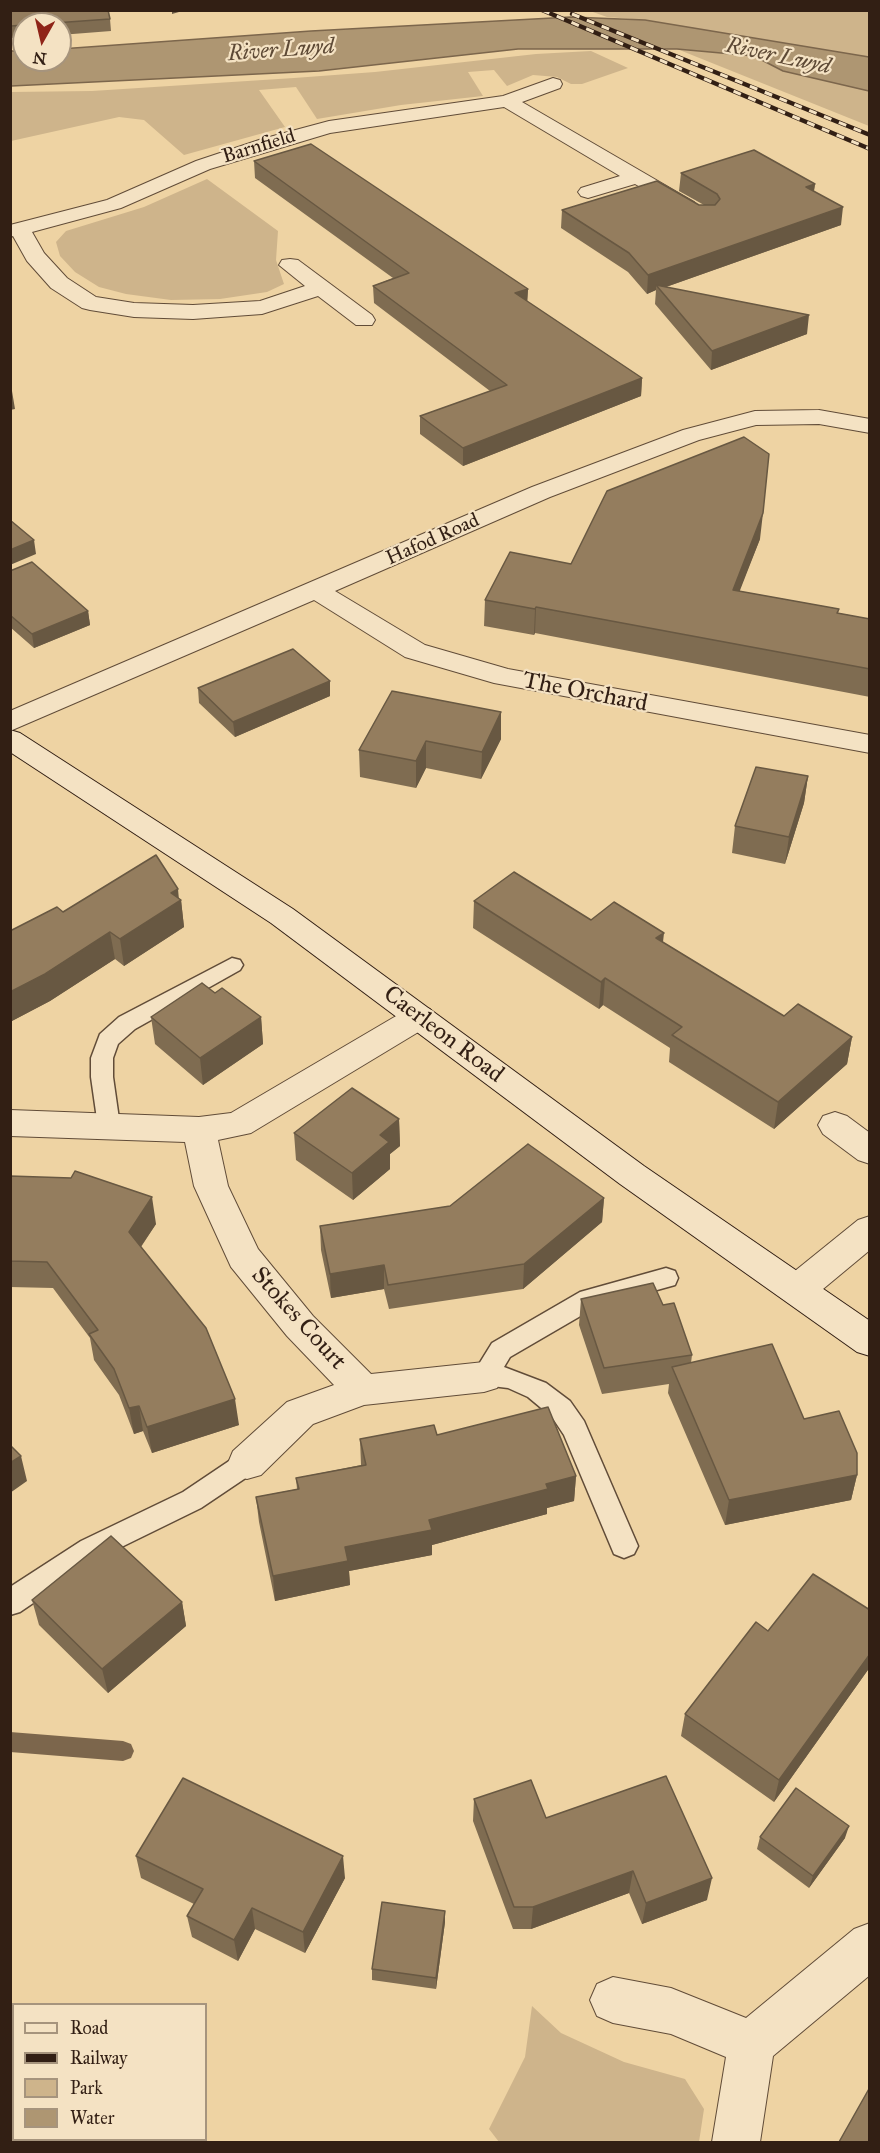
<!DOCTYPE html>
<html>
<head>
<meta charset="utf-8">
<style>
	body { margin:0 }
	#map { position:relative; width:880px; height:2153px; overflow:hidden; background:#eed3a3; font-family:"IM FELL Great Primer",serif }
	canvas { display:block }
	.frame { position:absolute; inset:0; border:12px solid #321f14; pointer-events:none }
	.legend { position:absolute; left:12px; top:2003px; width:195px; height:138px; box-sizing:border-box; background:#f4e2c3; border:2px solid #a6947d; margin:0; padding:8px 10px; list-style:none; font-size:18px; color:#321f14 }
	.legend li { display:flex; align-items:center; gap:12px; height:30px }
	.legend b { width:30px; border:2px solid #a6947d }
	.north { position:absolute; left:12px; top:12px; width:60px; height:60px; box-sizing:border-box; background:#f4e2c3; border:2px solid #a6947d; border-radius:50%; rotate:188deg; font-size:16px; font-weight:700; line-height:24px; text-align:center; color:#321f14 }
	.north::after { content:''; display:block; margin:auto; width:21px; height:27px; background:#8f2418; clip-path:polygon(50% 0,100% 100%,50% 72%,0 100%) }
</style>
</head>
<body>
<div id="map">
<canvas width="880" height="2153"></canvas>
<div class="frame"></div>
<ul class="legend">
<li><b style="height:8px;background:#f4e2c3"></b>Road</li>
<li><b style="height:8px;background:#321f14"></b>Railway</li>
<li><b style="height:16px;background:#ceb48b"></b>Park</li>
<li><b style="height:16px;background:#ae9672"></b>Water</li>
</ul>
<div class="north">N</div>
</div>
<script>
const context = document.querySelector('canvas').getContext('2d');
context.lineJoin = 'round';
function fill(path, color) { context.fillStyle = color; context.fill(path, 'evenodd'); }
const shape = rows => new Path2D(rows.map(r => 'M' + r).join(''));
function strokePath(path, color, width, dash) { context.strokeStyle = color; context.lineWidth = width; context.lineCap = dash ? 'butt' : 'round'; context.setLineDash(dash || []); context.stroke(path); }
function label(font, color, halo, rows, align = 'center') {
  context.font = font + ' "IM FELL Great Primer",serif'; context.lineWidth = 4.5; context.setLineDash([]); context.textBaseline = 'middle'; context.strokeStyle = halo; context.fillStyle = color; for (const [text, x, y, turn = 0] of rows) {
    context.save(); context.translate(x, y); context.rotate((+turn || 0) * Math.PI / 180); context.textAlign = isNaN(turn) ? turn : align; if (halo) context.strokeText(text, 0, 0); context.fillText(text, 0, 0); context.restore();
  }
}
fill(shape([
	[590,11,869,11,869,57,645,20,607,17],
	[677,49,754,56,783,71,863,88,869,91,869,126],
	[591,51,628,68,582,84,571,84,557,77,533,75,507,86,494,70,468,72,483,96,401,105,317,119,296,87,259,90,285,127,184,155,144,120,119,117,11,141,11,92,92,91,294,78,375,72,536,54],
	[207,179,278,231,276,260,284,284,267,292,220,299,171,300,126,294,99,287,75,272,60,256,56,242,66,231,144,207],
	[532,2006,561,2033,624,2062,685,2079,704,2109,699,2142,499,2142,489,2129,525,2057]
]), '#ceb48b');
const water = shape([
	[571,17,645,20,869,57,869,91,783,71,754,56,677,49,518,49,319,71,11,86,11,51,24,51,24,60,60,60,60,49,311,31,571,17]
]);
fill(water, '#ae9672');
strokePath(water, '#7c664c', 1.5);
fill(shape([
	[10,1732,123,1741,131,1744,134,1751,131,1758,123,1761,10,1752,10,1732]
]), '#7c664c');
const lane = shape([
	[232,958,240,960,243,965,240,970,135,1029,118,1044,113,1058,113,1077,120,1126,117,1132,109,1135,101,1132,98,1126,91,1077,91,1058,100,1034,119,1017,232,958],
	[666,1268,675,1271,678,1278,675,1285,596,1307,510,1357,504,1367,546,1383,570,1401,584,1421,638,1546,634,1554,624,1558,614,1554,564,1435,552,1417,528,1397,508,1388,475,1384,471,1377,492,1343,580,1292,666,1268],
	[247,1452,256,1455,260,1463,256,1471,201,1508,101,1557,20,1612,10,1615,10,1587,81,1541,183,1492,238,1455,247,1452]
]);
const street = shape([
	[553,78,560,80,562,84,560,88,522,102,694,202,697,206,694,210,680,210,635,184,588,198,581,196,578,192,581,188,620,176,504,107,330,133,210,169,121,208,32,232,44,253,67,278,96,297,134,303,193,305,260,301,305,286,279,265,282,260,290,259,298,260,372,315,375,320,372,325,356,325,318,296,262,314,193,319,134,317,90,310,82,308,51,288,27,261,13,236,10,237,10,225,107,200,196,161,262,139,329,121,503,96,553,78],
	[819,410,870,419,870,433,819,424,756,425,699,440,550,497,335,591,425,645,508,669,870,735,870,753,494,683,405,657,314,600,10,731,10,711,532,487,683,430,755,411,819,410],
	[419,1006,430,1009,435,1017,430,1025,251,1133,218,1140,228,1186,258,1249,313,1316,371,1374,484,1362,497,1366,503,1377,497,1388,484,1392,364,1405,313,1424,261,1475,247,1479,233,1475,228,1463,233,1451,287,1402,334,1385,287,1336,231,1267,194,1186,185,1142,10,1136,10,1110,199,1117,231,1113,408,1009,419,1006],
	[835,1112,847,1116,870,1133,870,1164,858,1160,823,1134,818,1125,823,1116,835,1112],
	[870,1216,870,1250,811,1299,798,1303,785,1299,780,1289,785,1279,858,1220,870,1216],
	[870,1923,870,1975,773,2056,760,2142,712,2142,726,2057,671,2034,613,2023,597,2016,590,2000,597,1984,613,1977,671,1988,746,2018,854,1929,870,1923]
]);
const secondary = shape([
	[10,730,20,733,293,909,644,1166,870,1321,870,1356,857,1352,620,1184,271,923,10,752,10,730]
]);
strokePath(lane, '#614c38', 3);
strokePath(street, '#614c38', 2);
strokePath(secondary, '#321f14', 2);
fill(lane, '#f4e2c3');
fill(street, '#f4e2c3');
fill(secondary, '#f4e2c3');
const rail = shape([
	[542,10,870,149],
	[572,14,870,135]
]);
strokePath(rail, '#321f14', 4.5);
strokePath(rail, '#f4e2c3', 3, [8]);
fill(shape([
	[10,10,110,19,111,31,60,35,60,24,24,24,24,37,12,38,11,33,10,33],
	[254,161,528,289,527,301,642,378,641,396,463,466,420,434,420,416,490,391,374,303,373,286,393,278,255,178],
	[681,173,815,184,814,191,841,225,666,287,807,334,711,370,655,304,656,290,647,294,628,272,561,228,562,210,704,205,679,191],
	[760,539,739,591,839,609,838,613,870,619,870,697,535,633,534,635,484,626,485,600,571,564],
	[10,571,88,611,90,625,34,648,10,627],
	[198,688,330,696,235,737,199,703],
	[501,712,501,739,481,779,426,768,416,788,360,777,359,750],
	[808,776,804,803,785,864,732,853,735,826],
	[179,899,181,900,184,927,124,966,115,959,50,1001,10,1022,10,931,63,912],
	[474,901,591,920,663,942,784,1016,852,1037,847,1064,774,1129,669,1062,670,1048,603,1005,599,1009,473,928],
	[215,993,261,1017,263,1044,203,1085,155,1044,151,1017],
	[399,1119,400,1146,390,1154,390,1169,353,1200,296,1160,294,1133],
	[10,1176,156,1224,141,1247,239,1425,152,1453,143,1431,134,1434,119,1395,94,1360,90,1338,53,1288,10,1287],
	[604,1198,602,1222,523,1289,389,1309,384,1289,331,1298,321,1250,320,1226],
	[581,1299,663,1305,692,1355,691,1363,804,1419,857,1475,851,1500,725,1525,668,1393,669,1384,602,1394,579,1325],
	[437,1435,576,1476,574,1501,547,1508,547,1514,432,1545,432,1555,349,1571,350,1585,275,1601,259,1522,256,1497,297,1489,296,1478,361,1465,360,1439],
	[32,1600,182,1602,186,1626,108,1693,39,1625],
	[870,1610,870,1667,774,1802,681,1736,685,1714,768,1631],
	[474,1799,546,1818,707,1900,642,1924,629,1893,531,1929,513,1929,473,1821],
	[760,1837,845,1838,809,1888,757,1849],
	[136,1856,345,1878,305,1953,255,1929,238,1961,192,1937,187,1916,194,1904,141,1878],
	[445,1911,445,1922,436,1989,372,1980,372,1969]
]), '#7f6c51');
fill(shape([
	[172,10,186,10,172,14],
	[815,184,812,202,806,187],
	[843,207,841,225,660,289,656,285,656,290,647,294,648,275],
	[528,289,527,307,515,293],
	[809,315,807,334,711,370,712,351],
	[642,378,641,396,463,466,463,448],
	[10,391,12,391,15,409,10,410],
	[763,513,760,539,730,616,733,590],
	[34,540,36,554,10,565,10,550],
	[536,607,535,633,534,635,535,609],
	[88,611,90,625,34,648,32,634],
	[330,681,330,696,235,737,233,722],
	[501,712,501,739,481,779,482,752],
	[426,741,426,768,416,788,416,761],
	[808,776,804,803,785,864,789,837],
	[178,889,179,900,181,900,184,927,124,966,120,939,171,893],
	[110,932,115,959,50,1001,10,1022,10,992],
	[664,933,661,960,656,938],
	[605,978,603,1005,599,1009,601,982],
	[261,1017,263,1044,203,1085,200,1058],
	[852,1037,847,1064,774,1129,778,1102],
	[399,1119,400,1146,390,1154,390,1169,353,1200,352,1173,380,1135],
	[152,1197,156,1224,133,1258,129,1232],
	[604,1198,602,1222,523,1289,524,1264],
	[384,1265,384,1289,331,1298,330,1274],
	[235,1399,239,1425,152,1453,147,1427],
	[139,1406,143,1431,134,1434,129,1408],
	[21,1456,27,1481,10,1493,10,1463],
	[857,1475,851,1500,725,1525,729,1500],
	[576,1476,574,1501,547,1508,547,1514,432,1545,432,1555,349,1571,350,1585,275,1601,273,1576,345,1547,546,1484],
	[182,1602,186,1626,108,1693,102,1669],
	[870,1654,870,1667,774,1802,779,1780],
	[849,1826,845,1838,809,1888,813,1876],
	[343,1856,345,1878,305,1953,303,1932],
	[633,1871,629,1893,531,1929,533,1907],
	[712,1878,707,1900,642,1924,646,1903],
	[252,1908,255,1929,238,1961,234,1940],
	[445,1911,445,1922,436,1989,436,1978]
]), '#685842');
const building = shape([
	[10,10,108,10,110,19,40,24,24,24,24,25,11,26,10,10],
	[311,144,528,289,515,293,642,378,463,448,420,416,507,385,373,286,409,273,254,161,311,144],
	[754,150,815,184,806,187,843,207,648,275,629,253,562,210,657,181,699,205,715,205,720,199,717,194,681,173,754,150],
	[656,285,809,315,712,351,656,285],
	[744,437,769,454,763,513,733,590,839,609,837,613,870,619,870,669,536,607,535,609,485,600,510,552,571,564,607,491,744,437],
	[10,520,34,540,10,550,10,520],
	[32,562,88,611,32,634,10,615,10,571,32,562],
	[293,649,330,681,233,722,198,688,293,649],
	[392,691,501,712,482,752,426,741,416,761,359,750,392,691],
	[756,767,808,776,789,837,735,826,756,767],
	[156,855,178,889,171,893,181,900,120,939,110,932,45,974,10,992,10,931,57,907,63,912,156,855],
	[514,872,591,920,614,902,664,933,656,938,784,1016,798,1004,852,1037,778,1102,672,1035,682,1027,605,978,601,982,474,901,514,872],
	[202,983,215,993,222,988,261,1017,200,1058,151,1017,202,983],
	[352,1088,399,1119,380,1135,389,1142,352,1173,294,1133,352,1088],
	[528,1144,604,1198,524,1264,388,1285,384,1265,330,1274,320,1226,450,1206,528,1144],
	[75,1171,152,1197,129,1232,206,1328,235,1399,147,1427,139,1406,129,1408,114,1369,89,1334,98,1330,47,1262,10,1261,10,1176,71,1178,75,1171],
	[653,1283,663,1305,674,1303,692,1355,604,1368,581,1299,653,1283],
	[772,1344,804,1419,839,1411,857,1453,857,1475,729,1500,672,1367,772,1344],
	[548,1407,576,1476,546,1484,548,1489,429,1520,432,1530,345,1547,348,1561,273,1576,256,1497,299,1489,296,1478,366,1465,360,1439,434,1425,437,1435,548,1407],
	[10,1445,21,1456,10,1463,10,1445],
	[111,1536,182,1602,102,1669,32,1600,111,1536],
	[813,1574,870,1610,870,1654,779,1780,685,1714,756,1622,768,1631,813,1574],
	[666,1776,712,1878,646,1903,633,1871,533,1907,514,1907,474,1799,531,1780,546,1818,666,1776],
	[183,1778,343,1856,303,1932,252,1908,234,1940,187,1916,203,1889,136,1856,183,1778],
	[796,1788,849,1826,813,1876,760,1837,796,1788],
	[382,1902,445,1911,436,1978,372,1969,382,1902],
	[870,2087,870,2142,839,2142,870,2087]
]);
fill(building, '#947d5e');
strokePath(building, '#685842', 1.5);
label('20px', '#321f14', '#f4e2c3', [
	["Barnfield",259,147,-17],
	["Hafod Road",433,540,-24]
]);
label('italic 22px', '#5d4935', '#f4e2c3', [
	["River Lwyd",281,51,-4],
	["River Lwyd",778,57,12]
]);
label('24px', '#321f14', '#f4e2c3', [
	["The Orchard",585,693,11],
	["Caerleon Road",443,1035,37],
	["Stokes Court",298,1319,48]
]);
</script>
</body>
</html>
